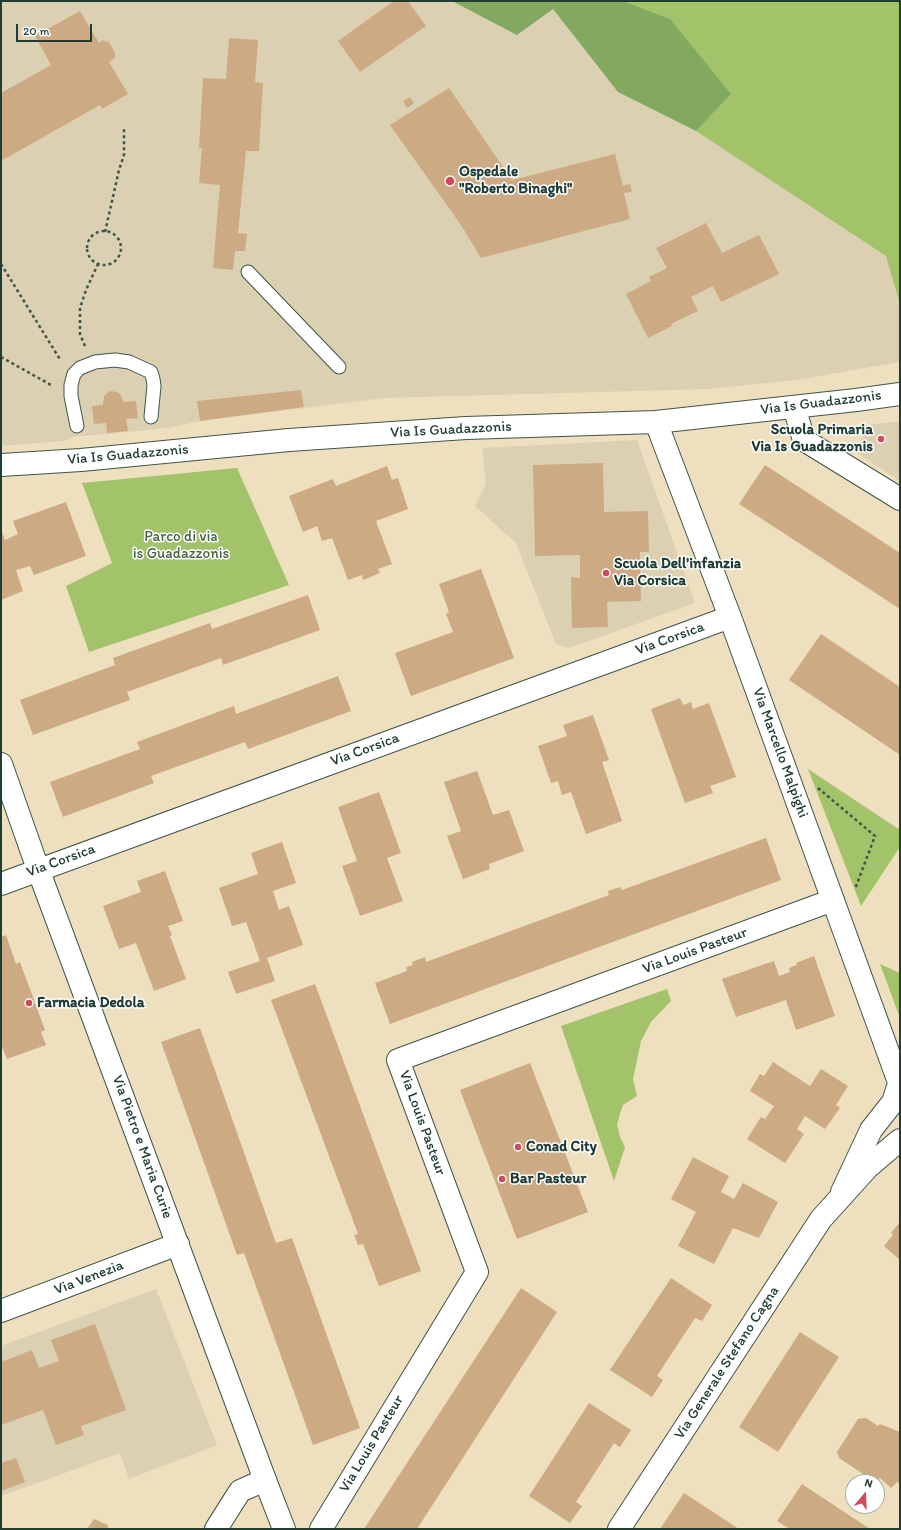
<!DOCTYPE html>
<html>
<head>
<meta charset="utf-8">
<style>
	body { margin:0 }
	#map { position:relative; width:901px; height:1530px; overflow:hidden; background:#eedfbe; font-family:Itim,sans-serif }
	canvas { display:block }
	.frame { position:absolute; inset:0; border:2px solid #1f3d34; pointer-events:none }
	.north { position:absolute; left:845px; top:1474px; width:40px; height:40px; box-sizing:border-box; background:#fff; border:1px solid #a5b1ae; border-radius:50%; rotate:19deg; font-size:11px; font-weight:700; line-height:16px; text-align:center; color:#1f3d34 }
	.north::after { content:''; display:block; margin:auto; width:14px; height:18px; background:#d1495b; clip-path:polygon(50% 0,100% 100%,50% 72%,0 100%) }
	.scale { position:absolute; left:16px; top:24px; width:76px; height:18px; box-sizing:border-box; border:2px solid #1f3d34; border-top:0; padding-left:5px; font-size:12px; line-height:14px; white-space:nowrap; color:#1f3d34; -webkit-text-stroke:3px #fff; paint-order:stroke }
</style>
</head>
<body>
<div id="map">
<canvas width="901" height="1530"></canvas>
<div class="frame"></div>
<div class="north">N</div>
<div class="scale">20 m</div>
</div>
<script>
const context = document.querySelector('canvas').getContext('2d');
context.lineJoin = 'round';
function fill(path, color) { context.fillStyle = color; context.fill(path, 'evenodd'); }
const shape = rows => new Path2D(rows.map(r => 'M' + r).join(''));
function strokePath(path, color, width, dash) { context.strokeStyle = color; context.lineWidth = width; context.lineCap = dash ? 'butt' : 'round'; context.setLineDash(dash || []); context.stroke(path); }
function label(font, color, halo, rows, align = 'center') {
  context.font = font + ' Itim,sans-serif'; context.lineWidth = 3; context.setLineDash([]); context.textBaseline = 'middle'; context.strokeStyle = halo; context.fillStyle = color; for (const [text, x, y, turn = 0] of rows) {
    context.save(); context.translate(x, y); context.rotate((+turn || 0) * Math.PI / 180); context.textAlign = isNaN(turn) ? turn : align; if (halo) context.strokeText(text, 0, 0); context.fillText(text, 0, 0); context.restore();
  }
}
fill(shape([
	[1,1,900,1,900,362,796,380,708,389,384,398,200,421,168,428,73,437,64,441,1,446],
	[900,421,900,481,856,452,868,425],
	[637,440,695,603,569,648,556,644,516,543,475,506,486,484,482,448],
	[156,1289,217,1445,129,1479,120,1453,1,1496,1,1346]
]), '#dcd0b2');
fill(shape([
	[623,1,900,1,900,304,886,256,696,131,730,95,670,19],
	[237,468,289,585,89,652,66,586,112,563,82,483],
	[808,769,900,830,900,847,861,906],
	[880,964,900,973,900,1018],
	[667,989,671,1001,651,1022,641,1041,633,1079,637,1096,623,1105,620,1114,617,1125,620,1137,625,1147,614,1181,561,1026]
]), '#a3c36b');
fill(shape([
	[452,1,623,1,670,19,731,94,696,131,618,92,553,9,517,35]
]), '#82a95f');
fill(shape([
	[394,1,408,1,426,26,360,72,338,41],
	[80,11,99,43,102,40,109,42,115,53,115,58,109,62,128,94,102,109,100,105,1,161,1,93,51,65,35,36],
	[229,38,258,40,255,82,263,83,259,151,246,151,238,233,247,234,245,251,235,251,233,270,213,268,220,185,199,183,202,148,199,148,203,78,226,79],
	[449,88,512,180,615,154,623,186,630,184,632,192,624,193,630,219,481,258,461,225,390,125],
	[410,97,414,103,407,108,403,101],
	[706,223,722,253,759,235,779,274,721,302,713,286,691,297,698,311,671,324,672,326,648,338,626,294,651,281,649,277,667,268,656,248],
	[301,390,304,407,200,421,197,401],
	[110,391,117,392,120,394,124,402,136,401,138,418,126,419,128,431,107,433,106,423,94,424,92,406,103,405,104,396],
	[603,463,604,512,648,511,649,552,640,552,641,601,607,602,608,627,572,628,571,577,580,578,580,555,535,556,533,465],
	[765,465,900,553,900,609,739,504],
	[387,466,392,480,398,478,408,509,376,521,392,564,378,569,380,573,363,580,362,575,348,580,332,538,322,541,317,526,303,532,289,496,333,479,336,486],
	[66,502,86,556,34,575,30,566,16,570,23,591,1,600,1,529,5,540,18,534,13,521],
	[481,569,514,658,411,696,395,653,453,632,446,614,449,612,439,584],
	[308,595,320,630,223,665,221,658,127,692,130,700,33,735,20,700,115,665,113,658,210,623,212,629],
	[821,634,900,687,900,755,789,680],
	[338,676,351,711,248,749,245,742,151,776,154,783,63,817,50,782,140,749,137,742,234,706,236,714],
	[680,698,683,705,691,702,693,709,709,703,736,777,710,786,713,793,685,803,651,709],
	[593,715,609,760,602,762,622,821,586,834,571,792,562,795,558,781,551,783,538,746,567,736,563,725],
	[477,771,493,815,509,810,524,851,489,864,490,869,463,879,447,836,461,831,444,782],
	[379,792,401,853,387,858,403,901,360,916,342,866,357,861,338,807],
	[766,838,781,880,390,1024,375,983,407,971,406,967,413,965,412,962,425,957,426,962,609,895,608,891,620,887,622,890],
	[282,842,296,883,273,891,279,910,289,906,303,945,267,958,275,981,236,994,228,972,260,961,246,922,232,926,219,888,258,874,251,853],
	[165,871,183,921,168,926,172,935,170,936,186,979,154,991,136,943,119,949,103,906,141,892,137,881],
	[6,935,16,964,20,962,45,1030,41,1032,46,1045,7,1059,1,1044,1,937],
	[814,956,835,1016,796,1030,786,1000,736,1017,722,979,774,961,779,976,790,972,789,968,797,965,796,963],
	[315,984,421,1271,379,1286,363,1244,358,1245,354,1235,358,1234,271,1000],
	[200,1028,276,1243,292,1238,360,1428,313,1445,244,1253,237,1255,161,1042],
	[773,1062,810,1086,821,1069,848,1086,836,1105,840,1108,825,1129,805,1116,797,1129,804,1134,785,1163,747,1139,761,1117,765,1119,774,1106,750,1091,760,1074,764,1076],
	[530,1063,588,1212,517,1239,460,1090],
	[693,1157,729,1176,721,1192,734,1199,743,1183,778,1202,759,1238,733,1228,714,1264,678,1246,696,1212,671,1199],
	[900,1222,900,1260,884,1246,893,1235,891,1233],
	[671,1278,712,1305,702,1321,695,1318,657,1376,663,1380,652,1397,610,1370],
	[521,1288,557,1312,417,1529,364,1529],
	[95,1324,126,1410,81,1426,84,1435,56,1445,43,1410,1,1425,1,1362,32,1350,39,1368,59,1361,51,1340],
	[800,1332,839,1357,778,1452,739,1427],
	[589,1403,631,1430,620,1447,614,1443,576,1502,582,1506,570,1523,529,1496],
	[866,1418,878,1426,880,1424,900,1432,900,1484,897,1482,891,1488,880,1478,875,1482,839,1458,837,1452,858,1419],
	[16,1458,25,1482,1,1491,1,1463],
	[802,1484,870,1529,790,1529,777,1521],
	[684,1493,739,1529,660,1529],
	[94,1519,108,1525,108,1529,87,1529]
]), '#ccaa83');
const lane = shape([
	[248,272,339,367],
	[77,426,71,396,71,385,74,374,80,368,95,362,115,360,129,362,151,372,153,379,154,386,151,417]
]);
const street = shape([
	[794,407,804,440,900,499],
	[656,422,730,617,900,1085],
	[1,764,38,869],
	[1,884,730,617],
	[842,1192,871,1130,893,1102,899,1084],
	[1,1311,178,1244],
	[216,1529,240,1491,265,1480],
	[321,1529,477,1272,398,1060,833,900]
]);
const secondary = shape([
	[1,465,81,460,289,440,466,428,656,422,856,400,900,394],
	[38,869,265,1480,284,1529],
	[619,1529,821,1219,868,1167,900,1140]
]);
strokePath(lane, '#3e5549', 15);
strokePath(street, '#3e5549', 24);
strokePath(secondary, '#3e5549', 24);
strokePath(shape([
	'87 248a17 17 0 1 1 34 0a17 17 0 1 1-34 0Z',
	[105,232,119,170,124,155,124,129],
	[1,264,61,361],
	[85,346,80,334,80,308,86,290,98,264],
	[1,357,51,385],
	[818,788,875,836,855,889]
]), '#3e5549', 2.5, [3, 3]);
strokePath(lane, '#fff', 13);
strokePath(street, '#fff', 22);
strokePath(secondary, '#fff', 22);
for (const [x, y, r, color] of [
	[450,181,5,"#d1495b"],
	[881,439,4,"#d1495b"],
	[606,573,4,"#d1495b"],
	[29,1003,4,"#d1495b"],
	[518,1147,4,"#d1495b"],
	[502,1179,4,"#d1495b"]
]) { const dot = new Path2D(); dot.arc(x, y, r, 0, 2 * Math.PI); context.fillStyle = color; context.fill(dot); strokePath(dot, '#fff', 1.5); }
label('bold 15px', '#1f3d34', '#fff', [
	["Ospedale",459,172],
	["\"Roberto Binaghi\"",459,189],
	["Scuola Primaria",873,430,"right"],
	["Via Is Guadazzonis",873,447,"right"],
	["Scuola Dell'infanzia",614,564],
	["Via Corsica",614,581],
	["Farmacia Dedola",37,1003],
	["Conad City",526,1147],
	["Bar Pasteur",510,1179]
], 'left');
label('15px', '#1f3d34', '#fff', [
	["Via Is Guadazzonis",821,403,-7],
	["Via Is Guadazzonis",451,430,-3],
	["Via Is Guadazzonis",128,455,-5],
	["Via Corsica",670,639,-20],
	["Via Corsica",365,750,-20],
	["Via Marcello Malpighi",780,753,70],
	["Via Corsica",61,861,-20],
	["Via Louis Pasteur",695,951,-20],
	["Via Louis Pasteur",422,1123,70],
	["Via Pietro e Maria Curie",142,1147,70],
	["Via Venezia",89,1278,-21],
	["Via Generale Stefano Cagna",727,1363,-57],
	["Via Louis Pasteur",372,1444,-59]
]);
label('15px', '#476544', '#fff', [
	["Parco di via",181,537],
	["is Guadazzonis",181,554]
]);
</script>
</body>
</html>
